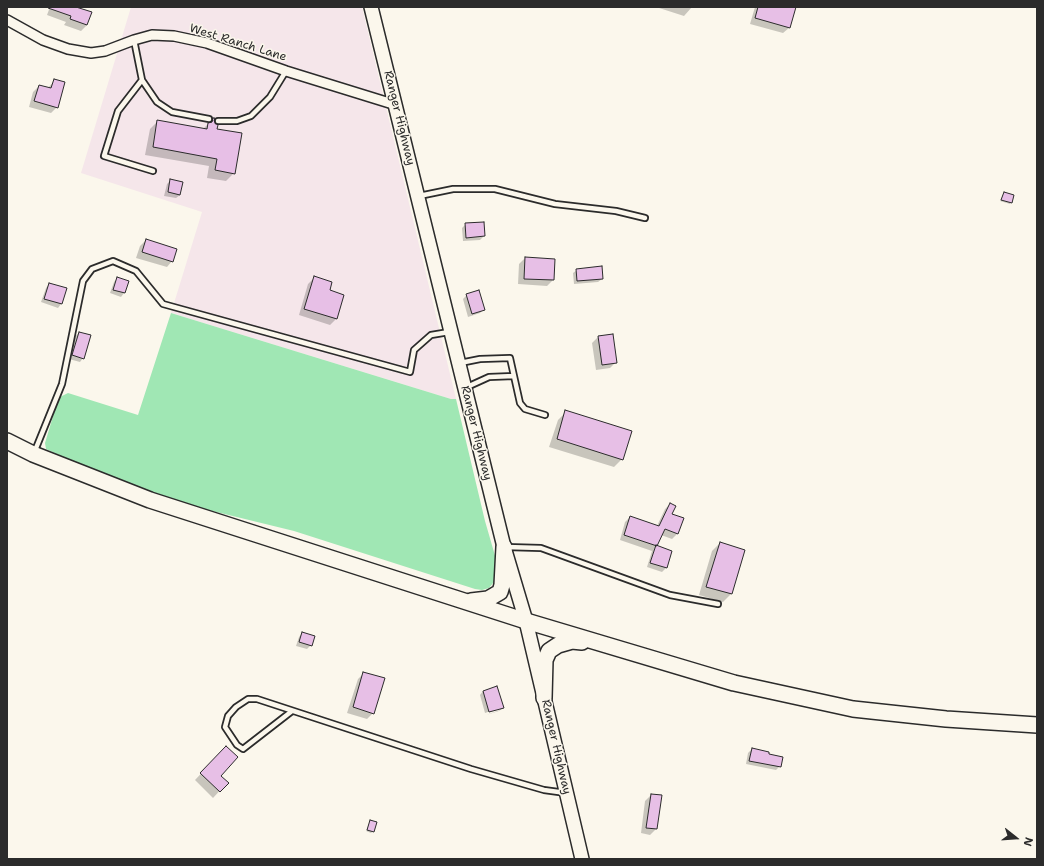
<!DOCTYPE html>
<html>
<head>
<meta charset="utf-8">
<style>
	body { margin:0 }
	#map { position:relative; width:1044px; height:866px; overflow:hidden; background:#fbf7ec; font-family:"Shantell Sans",sans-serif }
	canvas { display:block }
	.frame { position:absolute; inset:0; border:8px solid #2b2b2b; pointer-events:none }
	.north { position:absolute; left:996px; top:818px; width:40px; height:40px; -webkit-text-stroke:3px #fbf7ec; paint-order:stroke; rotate:107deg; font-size:11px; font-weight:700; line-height:16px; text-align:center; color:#2b2b2b }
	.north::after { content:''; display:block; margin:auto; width:14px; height:18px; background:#2b2b2b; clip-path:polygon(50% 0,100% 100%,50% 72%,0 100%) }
</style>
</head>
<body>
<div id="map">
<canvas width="1044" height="866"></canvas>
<div class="frame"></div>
<div class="north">N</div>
</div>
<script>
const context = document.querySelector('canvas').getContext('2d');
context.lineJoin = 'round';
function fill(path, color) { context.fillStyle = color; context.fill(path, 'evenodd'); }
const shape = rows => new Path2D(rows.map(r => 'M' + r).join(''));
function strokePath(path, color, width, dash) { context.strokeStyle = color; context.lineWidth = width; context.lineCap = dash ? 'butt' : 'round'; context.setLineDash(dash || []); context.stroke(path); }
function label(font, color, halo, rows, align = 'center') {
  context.font = font + ' "Shantell Sans",sans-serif'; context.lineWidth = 3; context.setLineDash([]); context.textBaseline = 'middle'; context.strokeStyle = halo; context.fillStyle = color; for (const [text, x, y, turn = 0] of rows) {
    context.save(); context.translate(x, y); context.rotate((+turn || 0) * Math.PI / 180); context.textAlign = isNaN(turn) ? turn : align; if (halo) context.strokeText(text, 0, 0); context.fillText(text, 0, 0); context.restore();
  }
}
fill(shape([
	[131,7,362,7,456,399,451,399,171,313,202,212,81,173]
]), '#f5e6ea');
fill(shape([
	[171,313,451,399,456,399,485,521,498,566,498,577,489,588,482,590,475,589,294,531,200,508,159,495,103,475,46,449,45,443,57,403,60,397,68,393,138,415]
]), '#a0e7b4');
fill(shape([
	[50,7,73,7,87,25,81,31,64,25,66,22,47,15],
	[656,7,692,7,684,16],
	[755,7,795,7,789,28,783,33,750,24],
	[55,80,57,107,51,113,29,107,33,92,39,86,48,88],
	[213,119,234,173,226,181,207,178,209,166,145,155,150,129,158,121,203,129],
	[171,180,180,195,176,198,164,196,167,184],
	[1004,193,1011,202,1010,204,1000,201],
	[466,224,484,236,480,240,463,241,462,228],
	[146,240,172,261,167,267,136,258,140,246],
	[525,258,553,280,547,286,518,284,519,264],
	[577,270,602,279,598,282,574,284,573,273],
	[117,278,128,282,124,293,121,297,110,293,114,282],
	[314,278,328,291,343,296,336,319,330,325,299,315,308,284],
	[49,284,61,304,58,308,41,302,46,288],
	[467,295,484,309,480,313,468,317,463,299],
	[79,333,83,358,80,362,69,359,75,336],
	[598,337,616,362,610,368,596,370,592,343],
	[566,412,622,459,614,467,549,447,558,420],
	[670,504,671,515,677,534,672,539,661,535,655,546,671,551,666,568,662,572,647,567,652,551,620,540,625,522,630,517,657,526,665,509],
	[720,543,744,550,731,594,723,602,699,595,712,551],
	[302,633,311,645,307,649,296,646,299,637],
	[364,673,373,713,367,719,347,713,358,679],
	[483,691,503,708,499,711,486,715,500,710,500,708,485,713,480,695],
	[226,747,220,776,227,783,213,798,195,780],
	[752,749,768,755,780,766,776,770,746,764,748,753],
	[651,795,656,829,650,835,641,833,645,801],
	[370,821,373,831,371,833,366,831]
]), '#0003');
const building = shape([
	[49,7,76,7,92,12,87,25,70,19,71,16,48,8,49,7],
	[758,7,796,7,790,28,755,18,758,7],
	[54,79,65,82,58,108,34,101,39,85,51,88,54,79],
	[213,118,215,118,214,121,218,125,217,129,242,133,235,174,215,170,217,159,153,147,157,120,207,129,208,123,212,122,213,118],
	[170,179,183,182,180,195,168,192,170,179],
	[1004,192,1014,195,1012,203,1001,200,1004,192],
	[484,222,485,236,466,238,465,223,484,222],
	[146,239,177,249,173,262,142,252,146,239],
	[525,257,555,259,554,280,524,279,525,257],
	[602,266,603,279,577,281,576,269,602,266],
	[314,276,332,282,330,290,344,295,337,319,304,309,314,276],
	[117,277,129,281,125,293,113,290,117,277],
	[49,283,67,288,62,304,44,299,49,283],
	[479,290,485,310,472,314,466,294,479,290],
	[79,332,91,335,84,359,72,355,79,332],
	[613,334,617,363,602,365,598,336,613,334],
	[565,410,632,431,623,460,557,439,565,410],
	[670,503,676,506,672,514,684,518,678,534,665,529,657,546,624,535,630,516,659,526,670,503],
	[720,542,745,550,732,594,706,587,720,542],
	[656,545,672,551,667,568,650,563,656,545],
	[302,632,315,636,312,646,299,642,302,632],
	[363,672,385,678,374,714,353,707,363,672],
	[497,686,504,708,489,712,483,691,497,686],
	[226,746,238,757,221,776,229,783,220,792,200,773,226,746],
	[752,748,769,752,769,754,783,757,781,767,749,761,752,748],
	[651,794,662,795,657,829,646,828,651,794],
	[370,820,377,822,374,832,367,830,370,820]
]);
fill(building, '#e7bfe6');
strokePath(building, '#2b2b2b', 1);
const lane = shape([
	[134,40,142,80,157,102,172,112,209,119],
	[142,80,118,111,104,156,153,171],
	[218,121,237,121,251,116,270,97,286,71],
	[419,196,453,189,495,189,555,204,616,211,645,218],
	[460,363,480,359,510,358,514,376],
	[467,387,489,377,514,376,520,403,525,409,545,415],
	[34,453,62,384,83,281,92,269,113,261,136,271,163,304,410,372,414,350,431,335,449,332],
	[506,547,541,548,670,595,718,604],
	[292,711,243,749,237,745,225,727,228,716,236,707,248,699,257,699,471,769,544,790,566,793]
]);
const street = shape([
	[7,20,43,40,68,49,91,53,105,51,134,40,152,35,174,36,207,43,286,71,396,105]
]);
const secondary = shape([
	[371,7,504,547,526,621,582,859]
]);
const primary = shape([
	[7,441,33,454,150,500,526,621,734,683,853,709,946,719,1037,725],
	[471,601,488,599,500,592,502,585,504,547],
	[544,698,545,660,549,651,558,645,572,641,582,642]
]);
strokePath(lane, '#2b2b2b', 8);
strokePath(street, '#2b2b2b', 12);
strokePath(secondary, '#2b2b2b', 16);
strokePath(primary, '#2b2b2b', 18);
strokePath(lane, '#fbf7ec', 4.5);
strokePath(street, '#fbf7ec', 9);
strokePath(secondary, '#fbf7ec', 13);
strokePath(primary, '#fbf7ec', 15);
label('12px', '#2b2b2b', '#fbf7ec', [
	["West Ranch Lane",238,43,17],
	["Ranger Highway",399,118,76],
	["Ranger Highway",476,433,76],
	["Ranger Highway",556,747,77]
]);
</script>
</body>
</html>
